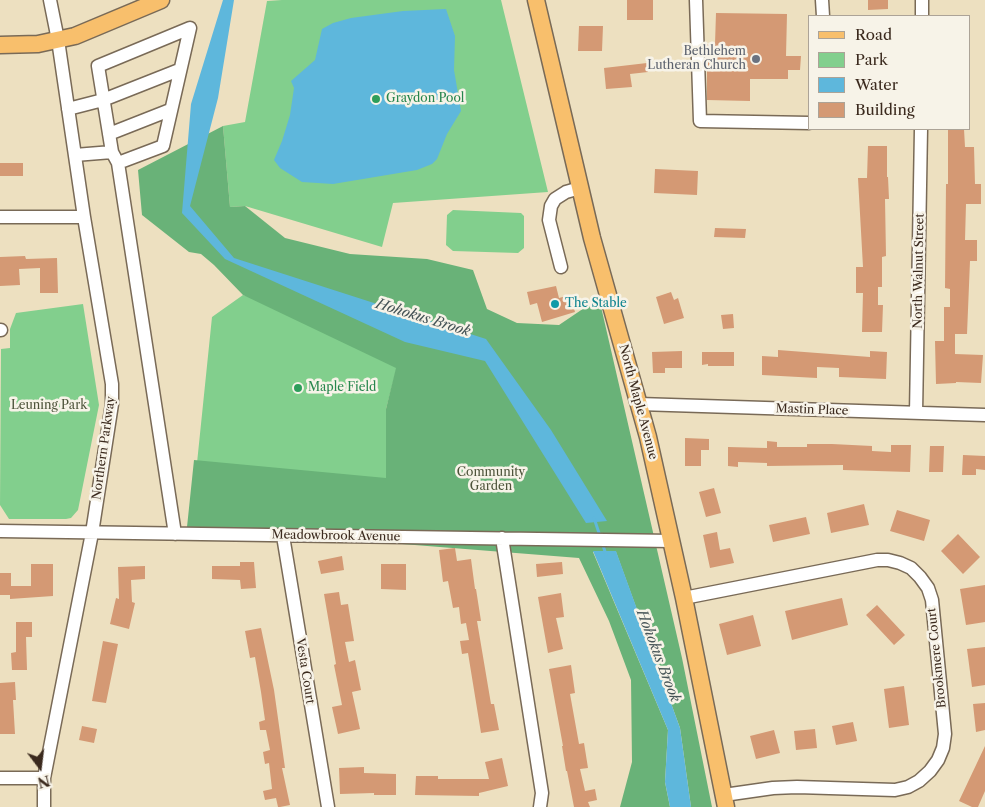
<!DOCTYPE html>
<html>
<head>
<meta charset="utf-8">
<style>
	body { margin:0 }
	#map { position:relative; width:985px; height:807px; overflow:hidden; background:#ede0c0; font-family:"Libre Caslon Text",serif }
	canvas { display:block }
	.legend { position:absolute; left:808px; top:15px; width:162px; height:115px; box-sizing:border-box; background:#f7f3e8; border:1px solid #aca397; margin:0; padding:6px 9px; list-style:none; font-size:15px; color:#3b2a1e }
	.legend li { display:flex; align-items:center; gap:10px; height:25px }
	.legend b { width:25px; border:1px solid #aca397 }
	.north { position:absolute; left:15px; top:742px; width:50px; height:50px; -webkit-text-stroke:4px #f7f3e8; paint-order:stroke; rotate:165deg; font-size:14px; font-weight:700; line-height:20px; text-align:center; color:#3b2a1e }
	.north::after { content:''; display:block; margin:auto; width:18px; height:22px; background:#3b2a1e; clip-path:polygon(50% 0,100% 100%,50% 72%,0 100%) }
</style>
</head>
<body>
<div id="map">
<canvas width="985" height="807"></canvas>
<ul class="legend">
<li><b style="height:6px;background:#f8bf6c"></b>Road</li>
<li><b style="height:14px;background:#82cf8d"></b>Park</li>
<li><b style="height:14px;background:#5eb7dc"></b>Water</li>
<li><b style="height:14px;background:#d49974"></b>Building</li>
</ul>
<div class="north">N</div>
</div>
<script>
const context = document.querySelector('canvas').getContext('2d');
context.lineJoin = 'round';
function fill(path, color) { context.fillStyle = color; context.fill(path, 'evenodd'); }
const shape = rows => new Path2D(rows.map(r => 'M' + r).join(''));
function strokePath(path, color, width, dash) { context.strokeStyle = color; context.lineWidth = width; context.lineCap = dash ? 'butt' : 'round'; context.setLineDash(dash || []); context.stroke(path); }
function label(font, color, halo, rows, align = 'center') {
  context.font = font + ' "Libre Caslon Text",serif'; context.lineWidth = 5; context.setLineDash([]); context.textBaseline = 'middle'; context.strokeStyle = halo; context.fillStyle = color; for (const [text, x, y, turn = 0] of rows) {
    context.save(); context.translate(x, y); context.rotate((+turn || 0) * Math.PI / 180); context.textAlign = isNaN(turn) ? turn : align; if (halo) context.strokeText(text, 0, 0); context.fillText(text, 0, 0); context.restore();
  }
}
fill(shape([
	[282,0,501,0,548,192,393,203,382,247,245,206,230,207,223,126,245,122,267,1],
	[453,210,521,213,524,216,524,248,518,253,453,251,446,245,447,215],
	[243,295,352,329,397,367,386,409,386,479,197,463,212,317],
	[83,304,99,405,78,510,71,518,66,519,9,519,0,505,1,349,10,348,10,329,16,313]
]), '#82cf8d');
fill(shape([
	[223,126,230,207,245,206,285,238,350,254,427,259,473,270,487,309,517,323,559,325,599,298,682,658,712,807,691,807,680,728,616,552,593,552,668,730,665,782,670,807,620,807,632,762,631,680,609,621,579,558,187,527,194,460,386,478,386,409,396,368,243,295,214,265,201,254,189,252,142,215,138,170]
]), '#69b278');
fill(shape([
	[223,0,234,0,218,98,190,206,234,258,486,339,551,430,607,521,586,523,485,361,405,342,225,259,182,213,191,104],
	[446,9,455,36,454,70,461,111,447,134,437,159,432,164,417,170,333,184,302,182,280,168,274,160,282,141,290,115,294,88,291,81,315,60,322,29,333,23,351,18,403,11],
	[593,551,616,551,680,728,691,807,670,807,665,782,668,730]
]), '#5eb7dc');
strokePath(shape([
	[594,518,600,536],
	[602,542,606,555]
]), '#5eb7dc', 3);
fill(shape([
	[627,0,653,0,653,20,627,20],
	[868,0,888,0,888,9,868,10],
	[716,13,787,14,786,56,801,56,800,70,788,70,788,79,750,79,750,101,707,100,707,44,715,44],
	[579,26,603,26,602,51,578,51],
	[647,63,648,72,630,74,632,87,606,89,604,68],
	[948,129,964,129,965,147,974,147,975,184,981,184,981,204,966,204,965,240,977,240,977,261,970,261,967,334,955,334,955,354,983,355,981,383,956,382,956,383,936,384,935,341,944,341,944,307,950,307,950,289,945,288,946,184,948,184],
	[868,146,887,146,887,177,888,177,889,199,885,199,886,256,882,257,882,287,878,287,878,305,883,305,882,332,862,332,863,293,856,293,856,267,863,267,858,178,867,178],
	[0,163,23,163,23,176,0,176],
	[655,169,698,171,697,195,654,193],
	[715,228,746,229,745,238,714,237],
	[25,256,26,259,57,258,58,293,40,293,40,268,19,269,20,285,0,286,0,257],
	[556,286,559,298,570,295,575,312,542,322,537,303,530,305,527,292],
	[671,292,674,300,678,298,684,318,664,324,656,297],
	[733,314,734,328,723,329,721,315],
	[778,350,870,357,870,351,887,352,886,379,839,377,839,368,817,367,817,378,762,375,762,356,778,357],
	[682,351,682,368,665,368,665,373,653,373,652,352],
	[702,352,734,352,734,366,708,366,708,364,702,365],
	[685,438,709,439,709,450,701,450,701,466,685,466],
	[767,441,777,442,777,447,807,447,807,444,832,444,872,446,872,451,891,452,891,445,911,445,910,472,843,470,843,465,767,466,767,463,738,462,738,467,728,466,728,447,767,448],
	[930,446,944,446,943,472,929,472],
	[963,455,985,456,985,470,976,469,976,475,962,475],
	[714,488,721,513,706,517,699,492],
	[864,504,869,525,831,533,827,513],
	[897,510,930,520,924,541,890,531],
	[806,517,810,534,773,542,769,525],
	[717,532,720,550,730,548,734,563,710,568,703,535],
	[958,534,980,557,963,574,941,551],
	[455,548,457,561,471,559,475,589,476,589,481,621,477,621,491,704,494,704,499,730,481,733,468,653,462,654,460,641,469,640,466,623,461,624,459,607,453,608,448,581,443,582,439,550],
	[342,556,344,570,321,574,318,561],
	[240,562,254,562,256,588,241,589,240,580,212,579,212,566,240,566],
	[562,562,563,574,537,577,536,564],
	[31,564,53,564,53,596,10,599,10,595,0,595,0,573,11,573,11,586,31,586],
	[381,564,406,564,406,590,381,589],
	[145,566,145,579,131,580,132,602,135,603,129,629,110,624,116,598,119,599,118,567],
	[985,585,985,622,966,625,960,589],
	[339,592,341,605,348,604,354,641,345,642,349,662,355,660,361,690,352,692,360,729,338,734,332,707,342,705,334,665,336,664,324,594],
	[561,593,564,617,556,618,563,649,548,653,538,597],
	[842,598,848,625,792,640,785,611],
	[877,605,905,635,894,645,866,615],
	[753,615,761,646,727,655,719,624],
	[16,622,32,622,32,637,26,637,27,670,12,670,11,653,16,652],
	[261,628,274,690,285,768,282,768,290,805,280,807,278,807,276,798,265,800,263,791,272,789,269,763,265,764,263,752,270,750,266,730,260,730,259,722,265,720,261,692,255,657,250,658,245,631],
	[103,641,118,644,106,703,92,701],
	[985,647,985,685,972,687,967,649],
	[571,665,575,693,570,694,579,744,584,743,588,768,580,769,585,791,595,789,597,800,588,802,590,807,574,807,567,771,566,771,562,746,563,746,549,669],
	[15,682,16,700,13,700,15,734,0,734,0,683],
	[904,686,909,725,889,728,884,689],
	[985,703,985,730,976,732,973,704],
	[853,722,857,741,836,745,832,726],
	[82,726,97,729,94,743,79,740],
	[815,729,817,748,796,750,794,731],
	[774,730,780,753,756,759,750,736],
	[985,746,985,791,978,807,972,807,959,801],
	[502,758,508,786,479,793,479,796,415,795,416,776,438,776,438,779,489,779,485,762],
	[364,767,364,773,396,774,396,795,374,795,374,793,340,794,339,768]
]), '#d49974');
const minor = shape([
	[696,0,700,121,809,123],
	[822,0,823,16],
	[922,16,922,0],
	[68,109,103,100,179,70],
	[109,134,170,110],
	[75,155,112,152],
	[118,163,112,152,98,66,190,28,163,146,118,163,175,534],
	[0,217,84,217],
	[561,267,549,220,551,206,555,199,566,192,580,188],
	[0,330,1,330],
	[639,404,985,415],
	[916,413,921,129],
	[0,531,672,541],
	[283,536,328,807],
	[502,538,542,793,540,807],
	[684,598,877,560,888,560,900,563,911,568,920,577,928,588,932,600,945,734,943,748,938,760,930,771,919,781,908,787,895,790,797,787,773,788,724,795],
	[0,778,44,778],
	[44,807,44,778,92,533,112,404,112,384,84,217,58,40,50,0]
]);
const major = shape([
	[536,0,592,238,648,437,684,598,726,807],
	[0,45,38,44,75,36,161,0]
]);
strokePath(minor, '#796a57', 15);
strokePath(major, '#796a57', 19);
strokePath(minor, '#fff', 12);
strokePath(major, '#f8bf6c', 16);
for (const [x, y, r, color] of [
	[756,59,5,"#6b7280"],
	[376,99,5,"#2e9e5b"],
	[555,304,5,"#0f9aa8"],
	[298,388,5,"#2e9e5b"]
]) { const dot = new Path2D(); dot.arc(x, y, r, 0, 2 * Math.PI); context.fillStyle = color; context.fill(dot); strokePath(dot, '#f7f3e8', 2); }
label('12px', '#5b616d', '#f7f3e8', [
	["Bethlehem",746,52],
	["Lutheran Church",746,66]
], 'right');
label('12px', '#27864d', '#f7f3e8', [
	["Graydon Pool",386,99],
	["Maple Field",308,388]
], 'left');
label('12px', '#3b2a1e', '#f7f3e8', [
	["North Walnut Street",919,271,-89],
	["North Maple Avenue",638,402,75],
	["Mastin Place",812,410,2],
	["Northern Parkway",104,448,-82],
	["Meadowbrook Avenue",336,536,1],
	["Brookmere Court",937,658,-96],
	["Vesta Court",305,671,81]
]);
label('12px', '#0d838f', '#f7f3e8', [
	["The Stable",565,304]
], 'left');
label('12px', '#4d533a', '#f7f3e8', [
	["Leuning Park",49,406],
	["Community",491,473],
	["Garden",491,487]
]);
label('italic 14px', '#465457', '#f7f3e8', [
	["Hohokus Brook",423,318,17],
	["Hohokus Brook",658,656,69]
]);
</script>
</body>
</html>
